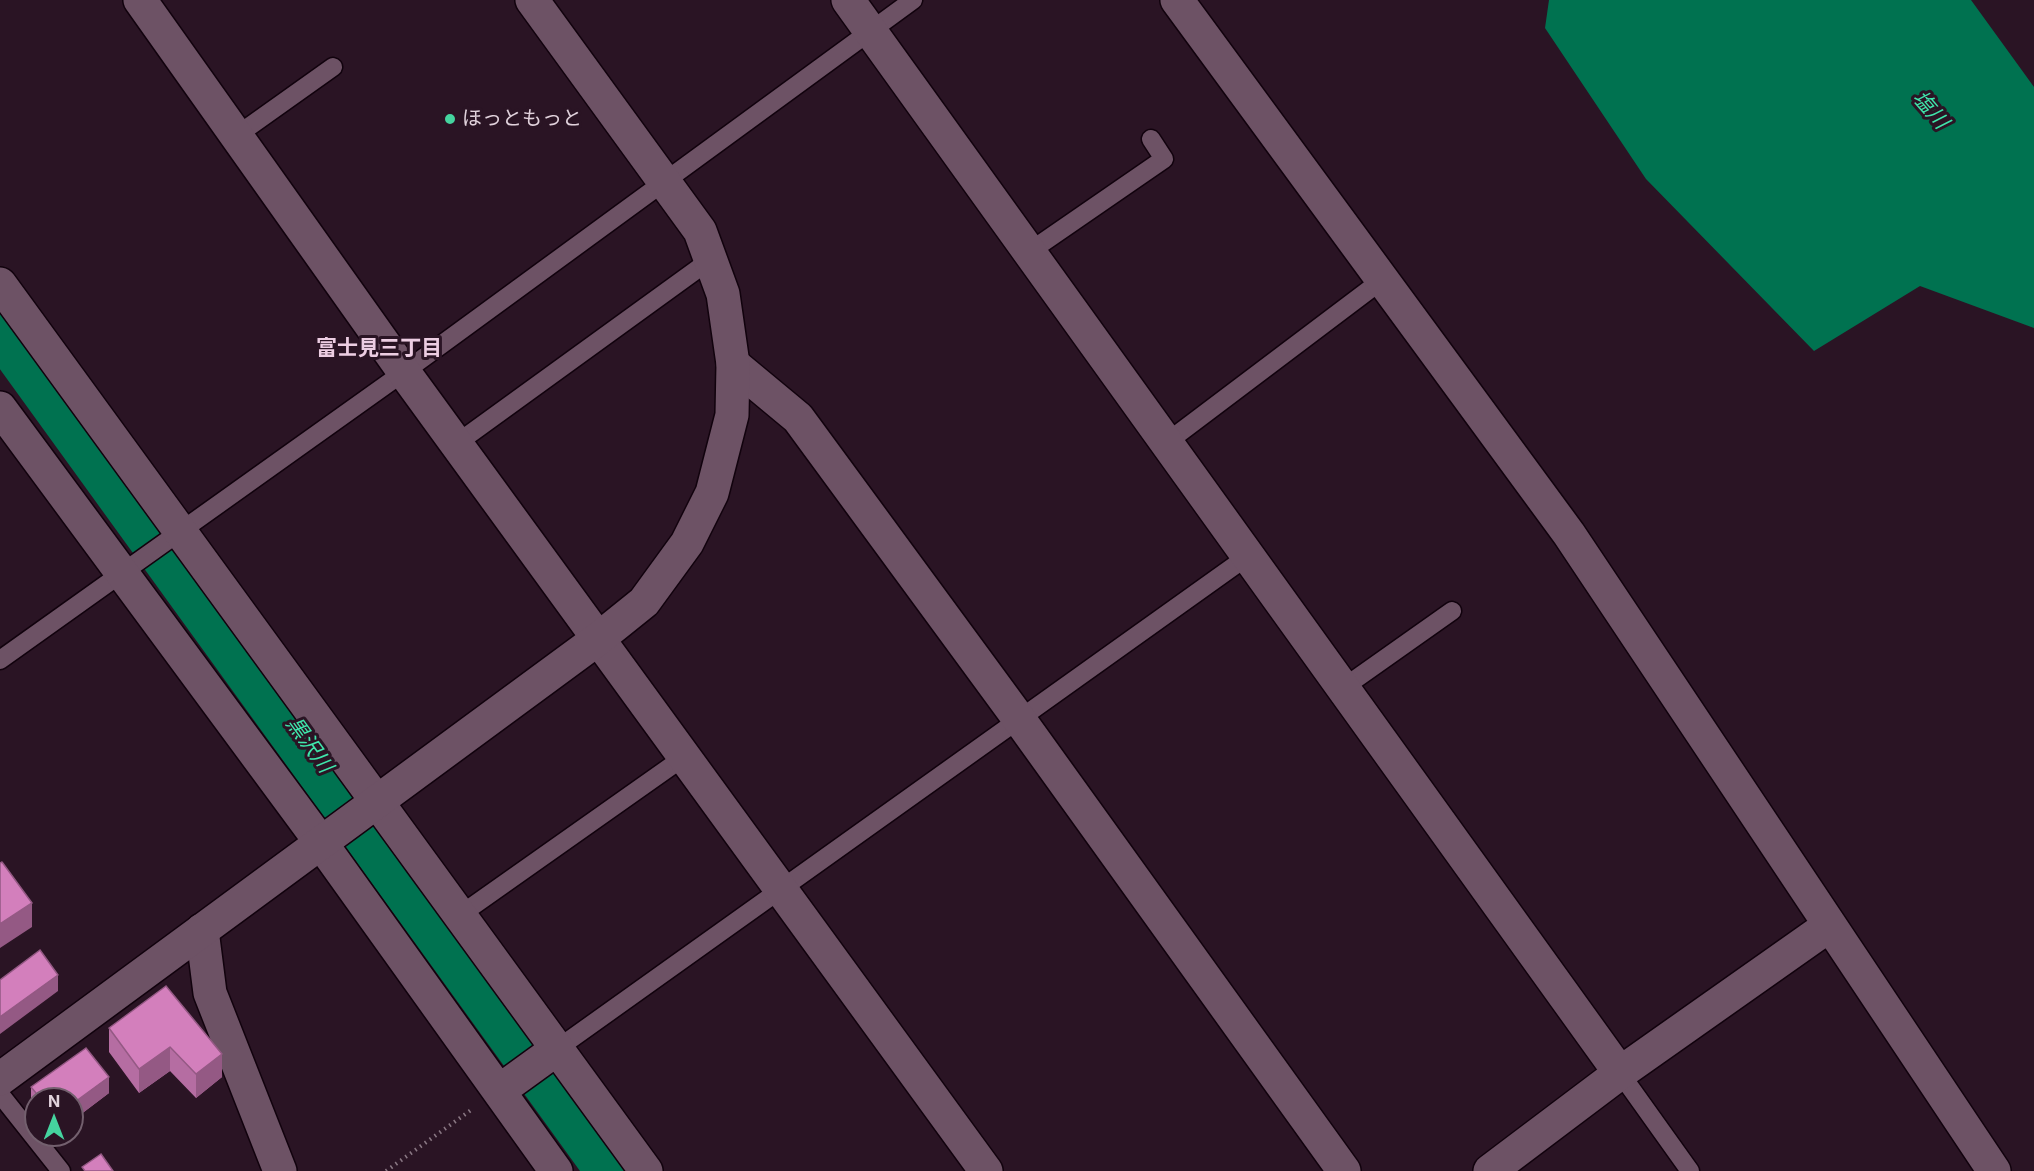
<!DOCTYPE html>
<html>
<head>
<meta charset="utf-8">
<style>
	body { margin:0 }
	#map { position:relative; width:2034px; height:1171px; overflow:hidden; background:#2a1424; font-family:Inter,sans-serif }
	canvas { display:block }
	.north { position:absolute; left:24px; top:1087px; width:60px; height:60px; box-sizing:border-box; background:#2a1424; border:2px solid #73606e; border-radius:50%; rotate:0deg; font-size:16px; font-weight:700; line-height:24px; text-align:center; color:#e1d2dc }
	.north::after { content:''; display:block; margin:auto; width:21px; height:27px; background:#45d49f; clip-path:polygon(50% 0,100% 100%,50% 72%,0 100%) }
</style>
</head>
<body>
<div id="map">
<canvas width="2034" height="1171"></canvas>
<div class="north">N</div>
</div>
<script>
const context = document.querySelector('canvas').getContext('2d');
context.lineJoin = 'round';
function fill(path, color) { context.fillStyle = color; context.fill(path, 'evenodd'); }
const shape = rows => new Path2D(rows.map(r => 'M' + r).join(''));
function strokePath(path, color, width, dash) { context.strokeStyle = color; context.lineWidth = width; context.lineCap = dash ? 'butt' : 'round'; context.setLineDash(dash || []); context.stroke(path); }
function label(font, color, halo, rows, align = 'center') {
  context.font = font + ' Inter,"Noto Sans JP",sans-serif'; context.lineWidth = 6; context.setLineDash([]); context.textBaseline = 'middle'; context.strokeStyle = halo; context.fillStyle = color; for (const [text, x, y, turn = 0] of rows) {
    context.save(); context.translate(x, y); context.rotate((+turn || 0) * Math.PI / 180); context.textAlign = isNaN(turn) ? turn : align; if (halo) context.strokeText(text, 0, 0); context.fillText(text, 0, 0); context.restore();
  }
}
fill(shape([
	[1549,0,1971,0,2034,87,2034,328,1920,286,1814,351,1646,179,1545,28]
]), '#007250');
strokePath(shape([
	[0,318,617,1171]
]), '#007250', 60);
const service = shape([
	[236,136,333,67],
	[1029,252,1164,159,1151,139],
	[1166,443,1382,280],
	[456,444,710,260],
	[0,660,404,372,913,0],
	[1343,688,1452,611],
	[460,915,684,757],
	[557,1049,1248,556],
	[1620,1073,1690,1171],
	[0,1094,61,1171]
]);
const minor = shape([
	[140,0,404,372,986,1171],
	[848,0,1620,1073],
	[1177,0,1569,534,1994,1171],
	[0,284,646,1171],
	[733,364,798,418,1019,719,1344,1171],
	[0,408,311,829,556,1171],
	[202,930,210,993,280,1171],
	[499,1091,557,1049],
	[1490,1171,1620,1073,1830,925]
]);
const tertiary = shape([
	[0,1079,598,639,644,602,687,543,712,493,732,415,733,364,723,294,700,231,532,0]
]);
strokePath(service, '#11020d', 21);
strokePath(minor, '#11020d', 36);
strokePath(tertiary, '#11020d', 36);
strokePath(shape([
	[386,1171,471,1110]
]), '#897783', 4, [1.5, 4.5]);
strokePath(service, '#6d5265', 18);
strokePath(minor, '#6d5265', 33);
strokePath(tertiary, '#6d5265', 33);
fill(shape([
	[166,986,222,1077,196,1098,170,1071,139,1093,109,1052,109,1028],
	[31,1087,109,1093,72,1121,72,1099,36,1099,36,1110,31,1103]
]), '#b56da2');
fill(shape([
	[32,903,32,927,0,948,0,924],
	[58,975,58,991,0,1034,0,1017],
	[170,1047,170,1071,139,1093,139,1069],
	[222,1054,222,1077,196,1098,196,1074],
	[109,1077,109,1093,72,1121,72,1104]
]), '#945984');
const building = shape([
	[2,862,32,903,0,924,0,863,2,862],
	[40,950,58,975,0,1017,0,980,40,950],
	[166,986,222,1054,196,1074,170,1047,139,1069,109,1028,166,986],
	[86,1048,109,1077,72,1104,72,1099,41,1099,31,1087,86,1048],
	[101,1154,113,1171,85,1171,82,1167,101,1154]
]);
fill(building, '#d37fbc');
strokePath(building, '#945984', 1.5);
for (const [x, y, r, color] of [
	[450,119,6,"#45d49f"]
]) { const dot = new Path2D(); dot.arc(x, y, r, 0, 2 * Math.PI); context.fillStyle = color; context.fill(dot); strokePath(dot, '#2a1424', 2); }
label('20px', '#e1d2dc', '#2a1424', [
	["ほっともっと",462,119]
], 'left');
label('italic 21px', '#3fe6ab', '#2a1424', [
	["塩川",1930,110,49],
	["黒沢川",309,745,54]
]);
label('bold 21px', '#eccde2', '#2a1424', [
	["富士見三丁目",379,349]
]);
</script>
</body>
</html>
